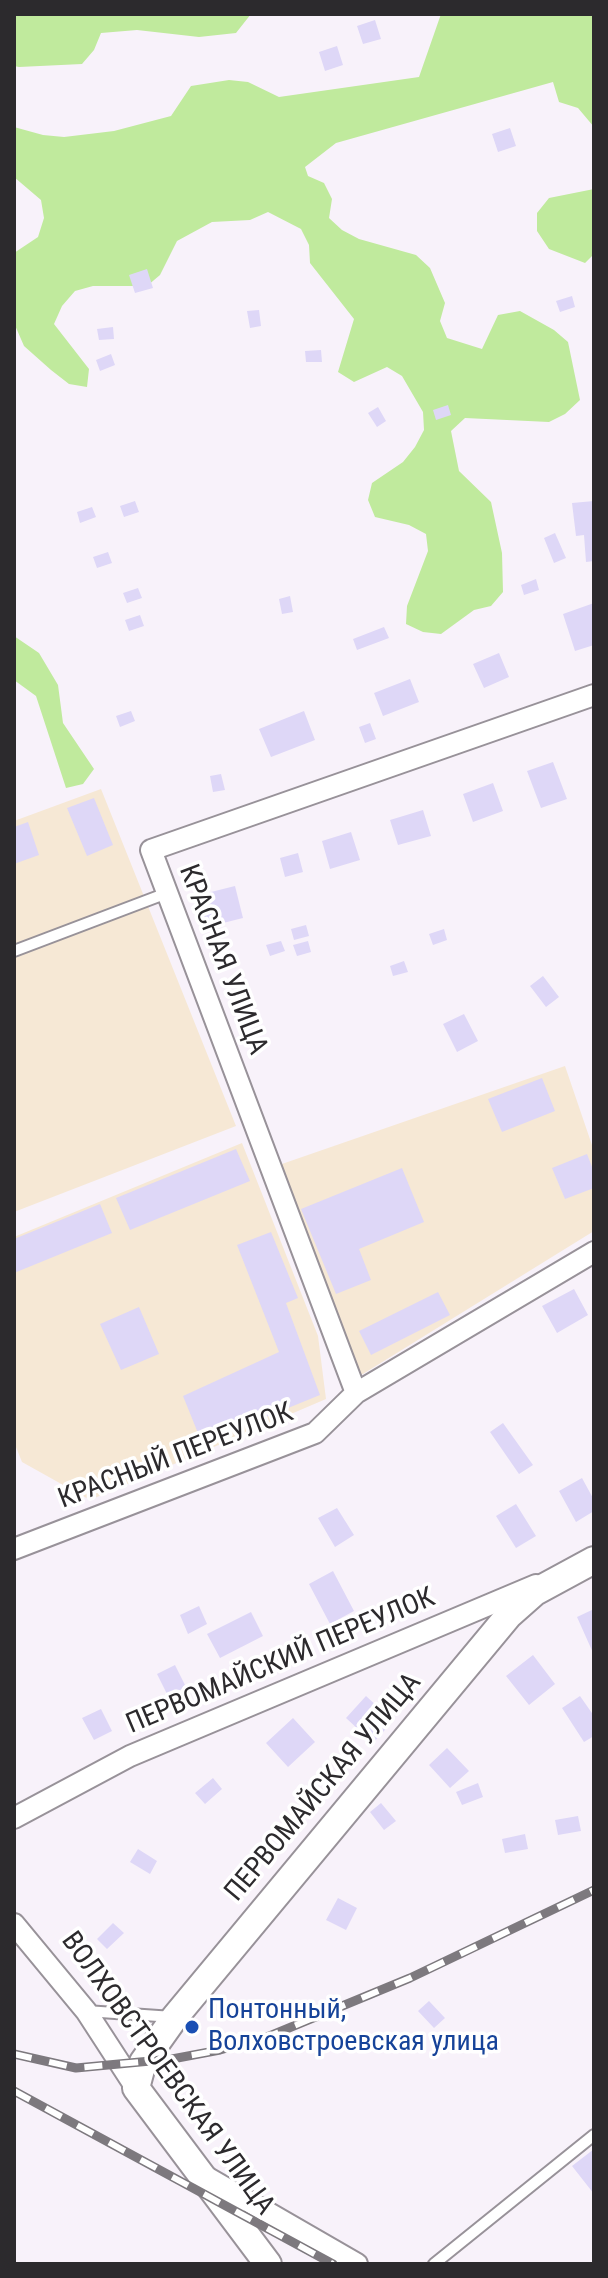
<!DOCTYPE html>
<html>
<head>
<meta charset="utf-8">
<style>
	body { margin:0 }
	#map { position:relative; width:608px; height:2278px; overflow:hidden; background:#f8f2fa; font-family:"Roboto Condensed",sans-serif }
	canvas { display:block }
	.frame { position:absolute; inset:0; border:16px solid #2c2a2d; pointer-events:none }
</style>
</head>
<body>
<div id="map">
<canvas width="608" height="2278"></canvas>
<div class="frame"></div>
</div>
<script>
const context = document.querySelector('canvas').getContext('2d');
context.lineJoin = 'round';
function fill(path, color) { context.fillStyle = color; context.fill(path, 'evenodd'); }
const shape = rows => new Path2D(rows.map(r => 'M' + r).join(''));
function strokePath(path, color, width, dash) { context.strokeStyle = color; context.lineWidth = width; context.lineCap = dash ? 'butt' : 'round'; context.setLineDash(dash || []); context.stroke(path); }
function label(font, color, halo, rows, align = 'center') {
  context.font = font + ' "Roboto Condensed",sans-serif'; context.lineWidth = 7; context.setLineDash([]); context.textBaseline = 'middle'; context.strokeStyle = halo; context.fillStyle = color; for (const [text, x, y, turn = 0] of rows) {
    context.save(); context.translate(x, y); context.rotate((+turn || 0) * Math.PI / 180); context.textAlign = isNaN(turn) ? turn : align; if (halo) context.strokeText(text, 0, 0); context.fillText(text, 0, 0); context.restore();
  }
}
fill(shape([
	[101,789,236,1126,14,1212,14,821],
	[565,1066,594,1151,594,1231,358,1377,279,1165],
	[242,1143,318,1336,326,1399,90,1500,22,1462,14,1442,14,1237]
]), '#f6e8d5');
fill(shape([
	[14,14,251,14,236,33,199,37,137,30,101,33,94,50,82,64,19,67,14,66],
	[441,14,594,14,594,127,578,108,559,102,553,82,336,143,305,167,308,176,324,183,332,199,329,218,342,230,359,239,416,255,430,268,445,303,440,321,447,338,482,349,498,315,520,311,554,330,568,342,580,400,565,414,549,422,465,418,451,431,459,471,491,502,502,553,503,592,491,606,474,610,441,634,423,632,406,624,407,606,428,551,426,534,409,525,375,517,368,500,372,483,403,462,415,447,424,430,423,412,402,376,387,367,354,382,338,372,354,319,310,263,309,245,301,229,268,212,250,220,212,222,177,241,160,275,147,286,93,286,75,291,62,306,54,324,89,369,87,387,69,384,51,370,24,346,14,323,14,253,38,237,44,218,41,200,14,177,14,127,43,135,64,137,114,131,171,116,191,86,229,80,248,82,279,97,419,77],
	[594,189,594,254,585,263,549,249,537,231,537,213,549,198],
	[14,636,39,653,58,685,63,723,94,769,83,784,66,788,36,696,14,680]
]), '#c0ea9d');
fill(shape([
	[375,20,381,39,363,44,357,26],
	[337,46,343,65,325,71,319,52],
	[510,128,516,146,498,152,492,134],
	[147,269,153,288,135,293,129,275],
	[572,296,575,307,560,312,556,301],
	[259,310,261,326,250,328,247,311],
	[113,327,114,339,99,340,97,329],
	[321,350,322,362,306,362,305,351],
	[111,354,115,365,100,371,96,360],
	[448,405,451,415,436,420,433,410],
	[378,407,386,421,377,427,368,413],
	[135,501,139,512,124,517,120,506],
	[594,501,594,561,586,562,584,535,576,536,572,503],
	[92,507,96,517,80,523,77,512],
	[555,533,566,558,554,563,544,538],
	[108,552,112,563,97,568,93,557],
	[536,579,539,590,524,595,521,585],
	[138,588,142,598,127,603,123,593],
	[290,596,293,612,282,614,279,599],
	[594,603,594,645,575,651,563,614],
	[140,615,144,626,129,631,125,620],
	[384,627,389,638,357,650,353,639],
	[499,653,509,677,484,688,473,664],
	[410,679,419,702,383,716,374,693],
	[131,711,135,721,120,727,116,716],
	[304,711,315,740,271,757,259,729],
	[370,723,376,739,365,743,359,727],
	[553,762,567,799,541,808,527,771],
	[221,774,225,790,213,792,210,776],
	[493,783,503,811,473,822,463,794],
	[94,798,113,845,87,856,67,808],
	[423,810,431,836,398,845,390,820],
	[28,822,39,855,14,864,14,827],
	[351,832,360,860,330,869,322,841],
	[298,853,303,872,285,877,280,858],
	[235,886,243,918,207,927,199,895],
	[306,925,309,936,294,940,291,929],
	[444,929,447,940,433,945,429,934],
	[281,941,285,951,270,956,266,945],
	[308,941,311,952,297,956,293,945],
	[404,961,408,972,393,976,390,966],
	[543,976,559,997,546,1007,530,986],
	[464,1014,478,1041,457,1052,443,1024],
	[542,1078,555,1111,502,1132,488,1099],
	[236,1149,250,1181,130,1230,116,1198],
	[587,1154,594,1172,594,1188,565,1199,552,1168],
	[402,1168,424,1222,359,1249,371,1280,336,1294,301,1209],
	[100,1204,112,1233,14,1273,14,1239],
	[271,1232,298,1298,286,1303,320,1395,202,1443,183,1396,279,1352,237,1245],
	[574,1289,588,1315,557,1333,542,1306],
	[438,1292,450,1315,371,1355,359,1331],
	[139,1307,159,1354,121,1370,100,1324],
	[503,1423,533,1465,519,1474,490,1432],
	[582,1478,594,1500,594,1511,576,1522,559,1491],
	[516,1504,536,1536,516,1548,496,1516],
	[337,1508,354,1535,335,1547,318,1518],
	[333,1571,354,1611,330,1624,309,1584],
	[199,1606,207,1624,188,1634,180,1615],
	[594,1609,594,1655,577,1617],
	[251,1612,263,1636,220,1658,207,1634],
	[533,1655,555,1684,529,1705,506,1676],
	[175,1665,186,1687,168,1696,157,1674],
	[366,1696,393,1721,373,1743,346,1718],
	[580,1696,594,1716,594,1736,584,1742,562,1708],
	[101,1709,112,1731,94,1740,82,1718],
	[293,1718,315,1742,288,1767,266,1743],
	[447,1748,469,1771,450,1788,429,1765],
	[213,1778,222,1789,205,1804,195,1793],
	[478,1783,483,1797,462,1805,456,1792],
	[381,1803,396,1821,384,1830,370,1812],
	[578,1816,581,1831,558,1835,555,1820],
	[525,1834,528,1849,505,1853,502,1839],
	[138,1849,157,1861,150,1874,130,1862],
	[338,1898,357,1908,346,1930,326,1920],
	[113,1923,124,1933,107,1949,97,1939],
	[429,2001,445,2018,434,2028,418,2011],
	[594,2149,594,2194,572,2166]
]), '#ded7f7');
const service = shape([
	[14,951,167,893],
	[86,2011,173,2017],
	[434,2264,594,2135]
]);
const minor = shape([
	[356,1393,151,850,594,695],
	[14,1549,315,1433,356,1393,594,1252],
	[14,1818,130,1756,536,1585],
	[14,1924,86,2011,136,2088],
	[208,2178,357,2264]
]);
const tertiary = shape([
	[268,2264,136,2088,143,2062,175,2017,509,1615,535,1592,594,1560]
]);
strokePath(service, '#989299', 14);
strokePath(minor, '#989299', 24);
strokePath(tertiary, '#989299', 30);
strokePath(service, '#fff', 10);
strokePath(minor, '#fff', 20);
strokePath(tertiary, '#fff', 26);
const rail = shape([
	[14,2054,76,2068,172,2059,220,2050,267,2037,410,1978,594,1890],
	[14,2091,333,2264]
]);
strokePath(rail, '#7d797e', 9);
strokePath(rail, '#fff', 6, [18]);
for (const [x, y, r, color] of [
	[192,2027,8,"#1a4fb4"]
]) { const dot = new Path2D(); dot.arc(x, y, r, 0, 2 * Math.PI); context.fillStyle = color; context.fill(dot); strokePath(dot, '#fff', 3); }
label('28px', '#2c2a2d', '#fff', [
	["КРАСНАЯ УЛИЦА",222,960,69],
	["КРАСНЫЙ ПЕРЕУЛОК",176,1457,-21],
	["ПЕРВОМАЙСКИЙ ПЕРЕУЛОК",281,1662,-23],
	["ПЕРВОМАЙСКАЯ УЛИЦА",324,1788,-50],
	["ВОЛХОВСТРОЕВСКАЯ УЛИЦА",167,2074,54]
]);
label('28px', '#164399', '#fff', [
	["Понтонный,",208,2011],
	["Волховстроевская улица",208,2043]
], 'left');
</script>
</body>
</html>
